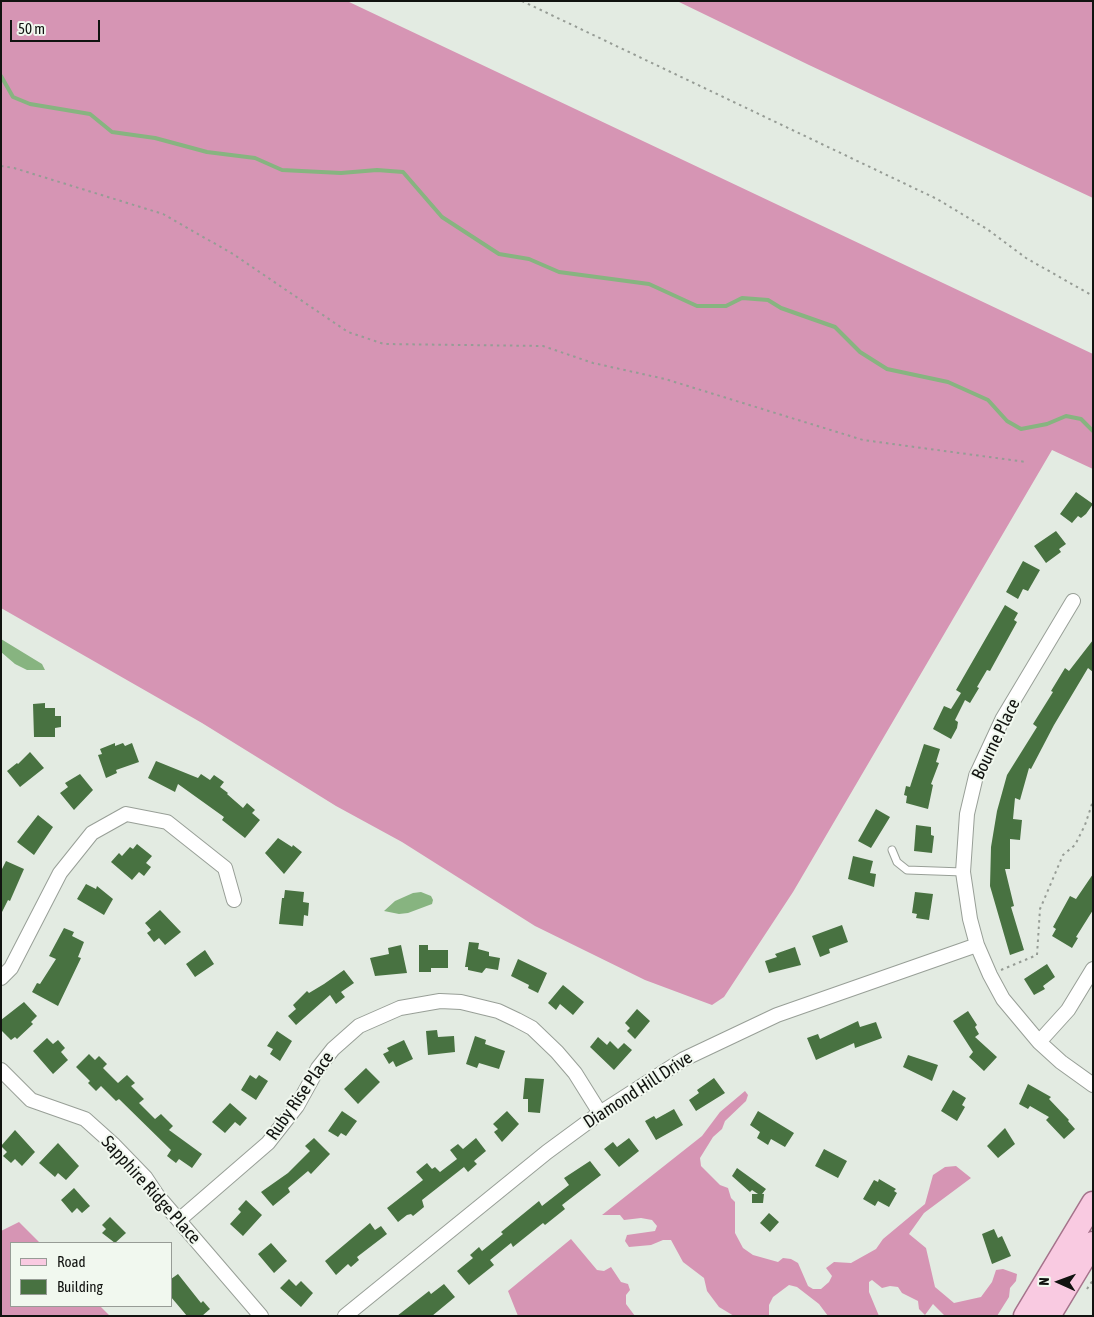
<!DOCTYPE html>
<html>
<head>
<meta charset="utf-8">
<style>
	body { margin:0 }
	#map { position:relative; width:1094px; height:1317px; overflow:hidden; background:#e3ebe2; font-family:"Asap Condensed",sans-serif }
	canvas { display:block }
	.frame { position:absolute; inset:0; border:2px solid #111310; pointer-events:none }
	.legend { position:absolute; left:10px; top:1242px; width:162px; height:65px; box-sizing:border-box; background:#f1f8ef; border:1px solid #979c96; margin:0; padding:6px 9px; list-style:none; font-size:15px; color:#111310 }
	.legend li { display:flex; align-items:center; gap:10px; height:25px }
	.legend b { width:25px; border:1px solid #979c96 }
	.north { position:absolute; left:1034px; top:1257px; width:50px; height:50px; -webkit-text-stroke:4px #f1f8ef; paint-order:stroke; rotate:272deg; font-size:14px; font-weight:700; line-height:20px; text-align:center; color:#111310 }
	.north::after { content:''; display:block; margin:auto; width:18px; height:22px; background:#111310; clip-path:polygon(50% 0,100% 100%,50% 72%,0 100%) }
	.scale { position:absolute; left:10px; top:20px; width:90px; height:22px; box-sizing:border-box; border:2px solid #111310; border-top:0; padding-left:6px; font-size:15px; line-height:18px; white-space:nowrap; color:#111310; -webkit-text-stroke:4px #f1f8ef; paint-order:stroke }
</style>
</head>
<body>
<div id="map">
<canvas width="1094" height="1317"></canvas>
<div class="frame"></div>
<ul class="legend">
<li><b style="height:6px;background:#f9cae1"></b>Road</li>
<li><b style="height:14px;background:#487241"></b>Building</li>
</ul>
<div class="north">N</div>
<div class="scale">50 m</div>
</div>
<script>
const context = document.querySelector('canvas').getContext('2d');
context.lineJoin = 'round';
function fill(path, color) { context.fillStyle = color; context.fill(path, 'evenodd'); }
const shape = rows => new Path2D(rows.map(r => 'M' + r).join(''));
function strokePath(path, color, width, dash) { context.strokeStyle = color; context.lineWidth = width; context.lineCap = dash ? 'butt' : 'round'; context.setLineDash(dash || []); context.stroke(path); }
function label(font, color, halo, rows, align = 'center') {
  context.font = font + ' "Asap Condensed",sans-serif'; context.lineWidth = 4; context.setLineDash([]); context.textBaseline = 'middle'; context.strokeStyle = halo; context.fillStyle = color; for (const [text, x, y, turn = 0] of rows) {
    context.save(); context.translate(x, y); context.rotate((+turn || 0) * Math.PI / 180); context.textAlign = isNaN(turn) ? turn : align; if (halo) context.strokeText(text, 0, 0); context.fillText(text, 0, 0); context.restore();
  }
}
fill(shape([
	[1,1,347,1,1093,354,1093,469,1052,450,793,892,724,997,712,1005,645,980,535,926,402,842,336,806,202,723,1,608],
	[677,1,1093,1,1093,198,809,65],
	[745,1091,748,1095,746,1101,725,1121,722,1129,713,1137,700,1158,701,1166,720,1185,728,1188,731,1198,735,1202,735,1233,743,1248,753,1255,778,1262,783,1258,791,1259,798,1263,808,1286,813,1289,821,1289,829,1282,832,1276,826,1268,834,1262,851,1263,876,1249,883,1239,925,1204,933,1175,945,1167,956,1166,971,1178,924,1213,909,1234,926,1248,935,1287,954,1303,981,1297,992,1282,996,1270,1003,1269,1017,1274,1016,1281,1010,1288,1009,1297,997,1316,945,1316,933,1304,925,1315,919,1309,918,1301,902,1293,898,1287,890,1286,882,1288,872,1280,869,1282,869,1292,879,1316,828,1316,819,1304,797,1287,789,1285,773,1297,769,1305,769,1316,734,1316,719,1307,707,1291,704,1278,683,1262,671,1240,663,1240,651,1245,629,1247,625,1241,627,1235,655,1231,657,1226,652,1220,641,1218,624,1220,620,1215,602,1215,702,1136,720,1112],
	[19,1222,40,1243,11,1243,11,1306,100,1306,110,1316,1,1316,1,1231],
	[571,1239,597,1270,604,1271,611,1267,621,1282,628,1284,630,1290,626,1295,626,1304,635,1316,518,1316,508,1291]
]), '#d695b4');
fill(shape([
	[1,639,42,664,45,670,27,670,15,664,1,652],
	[413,893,421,892,431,896,433,900,432,904,408,913,399,914,384,911,395,901]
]), '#87b480');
strokePath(shape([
	[1,76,13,97,30,104,90,114,112,132,155,138,207,152,255,158,282,170,341,173,377,170,403,172,442,217,499,254,529,259,559,272,649,284,697,306,726,306,742,298,768,300,781,308,835,327,860,352,887,369,948,382,988,400,1007,421,1021,429,1047,424,1066,416,1081,419,1093,431]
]), '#87b480', 4);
fill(shape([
	[1076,492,1093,504,1086,514,1081,518,1078,516,1072,523,1060,514],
	[1056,531,1066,544,1059,549,1061,552,1046,563,1034,546],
	[1023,561,1040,570,1028,591,1023,589,1018,599,1006,592],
	[1005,605,1018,613,1014,620,1017,622,990,671,987,670,977,687,979,688,970,703,965,700,955,720,958,722,957,728,951,739,933,729,944,706,951,709,961,693,956,690],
	[1093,640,1093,672,1088,668,1054,725,1031,769,1029,768,1020,800,1015,798,1013,819,1022,820,1020,840,1010,839,1010,869,1005,869,1014,906,1011,907,1024,950,1010,955,990,886,991,847,997,811,1007,775,1037,727,1033,724,1053,692,1051,691,1065,668,1069,671],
	[45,703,45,708,55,708,55,716,61,716,61,727,55,728,55,737,34,737,33,704],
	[115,743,115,746,123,743,125,746,132,743,139,762,116,770,117,773,106,778,98,755,102,754,100,749],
	[924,744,940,749,936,762,939,763,931,784,933,785,928,809,906,803,907,796,904,795,906,786,910,787],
	[30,752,44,768,20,787,7,771,17,763,18,764],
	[156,761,198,778,201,774,210,780,214,775,224,782,220,787,228,793,227,794,243,808,247,803,255,810,252,813,260,820,245,838,222,820,224,817,178,784,175,792,148,778],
	[80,774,93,790,74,810,60,793,68,787,65,783],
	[876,809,890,817,871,848,858,841],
	[38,815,53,827,34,855,17,842],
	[916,825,931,827,931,835,934,836,932,853,914,851],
	[278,838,292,847,293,845,302,852,284,874,265,853],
	[137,844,152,856,146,863,151,867,144,876,139,872,132,880,111,862,119,853,122,856,130,847,133,849],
	[853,856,873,861,870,873,876,874,874,887,848,879],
	[6,861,24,869,10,901,8,900,1,914,1,871],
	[1093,874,1093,910,1076,937,1078,938,1072,948,1052,936,1056,929,1053,927,1070,896,1076,899],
	[86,884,96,889,97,886,113,899,104,915,77,899],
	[285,890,304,892,303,902,309,903,308,916,304,915,303,926,279,924,282,898,284,898],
	[915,892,933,894,929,920,916,918,917,914,912,913],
	[160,910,181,932,165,945,159,938,154,942,147,933,151,930,145,923],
	[842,925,848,942,829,949,830,953,820,957,812,936],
	[64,928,74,932,72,936,84,942,78,957,81,958,58,1006,32,992,37,983,40,984,56,959,49,956],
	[469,942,479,943,478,949,489,952,489,956,500,958,498,970,486,968,482,973,468,970,468,967,465,967],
	[401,945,407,973,375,976,370,958,389,954,388,948],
	[419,945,428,945,428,950,448,950,448,968,431,968,431,972,419,972],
	[795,947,801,965,769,973,765,961,777,957,775,954],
	[205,950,214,964,195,977,186,964],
	[518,959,547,973,538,993,528,988,529,985,511,976],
	[1047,964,1055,977,1043,986,1045,989,1034,995,1024,979],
	[344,970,354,983,341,992,345,997,336,1004,330,995,296,1025,288,1016,296,1009,293,1005,307,991,309,993,324,984],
	[563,985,584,1002,573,1015,560,1004,556,1010,548,1003],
	[24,1002,37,1016,31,1022,33,1024,17,1039,15,1037,11,1040,1,1030,1,1020],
	[637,1009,650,1021,635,1039,627,1031,630,1028,625,1023],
	[968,1011,977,1025,975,1027,979,1034,975,1037,997,1057,984,1071,969,1057,973,1052,953,1021],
	[858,1021,860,1027,876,1022,882,1038,855,1048,854,1043,816,1060,807,1038,818,1034,820,1039],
	[437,1030,438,1037,454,1036,455,1052,428,1055,426,1031],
	[277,1031,292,1041,280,1061,270,1054,273,1049,267,1046],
	[475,1036,486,1040,485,1044,505,1051,499,1069,479,1063,477,1068,466,1064],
	[598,1037,607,1045,610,1041,618,1049,624,1043,632,1050,614,1070,590,1047],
	[47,1038,53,1044,58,1040,65,1048,61,1052,68,1060,53,1074,33,1051],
	[404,1040,413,1059,396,1067,393,1061,389,1064,383,1054,389,1051,387,1048],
	[89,1054,95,1060,99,1056,107,1064,103,1068,118,1083,127,1075,135,1083,131,1086,144,1099,139,1103,155,1119,161,1114,173,1126,169,1130,202,1154,192,1168,179,1159,176,1163,167,1156,171,1150,119,1099,116,1101,101,1086,96,1091,88,1083,90,1081,76,1067],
	[908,1055,938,1065,932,1081,903,1067],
	[366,1068,380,1082,358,1104,344,1089],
	[250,1075,256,1079,259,1075,268,1081,256,1100,241,1090],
	[525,1078,544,1079,540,1113,528,1112,528,1099,523,1099],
	[714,1078,725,1093,696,1111,689,1100,699,1093,697,1090],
	[1028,1084,1051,1097,1049,1099,1069,1120,1068,1121,1075,1129,1064,1139,1046,1120,1049,1117,1030,1106,1028,1109,1019,1104],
	[953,1090,966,1098,962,1105,965,1107,957,1121,941,1111],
	[230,1103,247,1118,240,1126,235,1122,225,1133,212,1122],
	[674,1109,683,1125,656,1140,645,1121,654,1116,656,1119],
	[342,1111,357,1121,346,1136,341,1133,338,1137,328,1131],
	[507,1111,519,1124,502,1142,494,1132,498,1129,493,1124],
	[758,1111,794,1133,785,1147,771,1139,768,1145,757,1138,760,1132,750,1125],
	[1005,1128,1015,1144,998,1158,987,1146],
	[15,1130,35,1152,22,1166,15,1159,11,1163,3,1156,7,1152,1,1146],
	[314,1138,330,1154,311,1174,308,1171,288,1188,290,1192,273,1206,261,1192,288,1173,310,1151,305,1146],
	[476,1138,486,1151,474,1161,477,1164,468,1172,464,1167,422,1200,424,1207,413,1216,411,1214,407,1215,398,1222,387,1208,423,1180,416,1172,427,1163,432,1169,435,1167,440,1172,457,1159,450,1150,458,1144,463,1149],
	[629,1138,639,1151,619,1167,604,1149,613,1142,617,1147],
	[58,1143,79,1166,66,1180,58,1173,55,1177,39,1163],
	[824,1149,847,1161,838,1178,815,1166],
	[590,1161,601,1175,562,1205,565,1209,545,1225,543,1223,513,1247,511,1243,490,1260,494,1265,469,1285,457,1271,473,1258,470,1255,479,1247,482,1251,503,1234,501,1232,539,1201,542,1206,569,1185,564,1178],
	[737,1168,766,1189,762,1194,764,1194,763,1203,752,1203,752,1194,758,1194,752,1190,750,1192,732,1176],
	[879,1179,896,1189,894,1191,897,1193,889,1207,878,1201,875,1206,863,1199,874,1180,878,1182],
	[74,1188,90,1206,82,1213,77,1208,72,1213,61,1200],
	[246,1200,262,1215,243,1236,230,1224,241,1212,238,1209],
	[769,1213,779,1222,770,1232,760,1223],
	[110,1217,126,1233,115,1243,102,1233,106,1229,102,1225],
	[370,1223,375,1230,381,1226,387,1234,357,1257,359,1260,351,1267,348,1264,336,1275,325,1261],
	[994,1229,998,1238,1002,1236,1011,1256,992,1264,982,1234],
	[271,1243,287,1261,274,1273,258,1254],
	[178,1274,201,1303,203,1301,210,1309,202,1316,187,1316,171,1297,171,1279],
	[289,1279,296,1286,301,1281,313,1293,301,1307,280,1288],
	[444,1284,455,1297,432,1316,397,1316,429,1291,431,1294]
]), '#487241');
const lane = shape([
	[892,850,897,862,907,870,963,872]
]);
const street = shape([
	[1073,601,1003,718,976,776,967,814,963,872,970,919,977,945,990,975,1003,999,1039,1042,1061,1062,1093,1085],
	[1,978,11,968,60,873,92,833,126,814,167,822,225,868,234,900],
	[1039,1042,1068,1010,1093,969],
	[1,1070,31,1100,85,1119,114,1145,145,1177,157,1195,261,1316],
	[179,1220,268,1143,297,1106,318,1068,333,1049,359,1026,400,1008,440,1001,461,1002,498,1011,517,1020,532,1028,557,1052,575,1073,600,1113],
	[345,1316,547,1152,600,1113,684,1059,777,1015,977,945]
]);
const primary = shape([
	[1025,1316,1093,1203],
	[1049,1316,1093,1243]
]);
strokePath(lane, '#989f97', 9);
strokePath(street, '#989f97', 16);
strokePath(primary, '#a5738b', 25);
strokePath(shape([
	[522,1,937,199,987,229,1026,258,1093,296],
	[1,166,14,168,163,214,233,254,348,332,384,344,543,346,593,363,665,379,863,440,1026,462],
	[1001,970,1037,955,1040,909,1063,855,1075,845,1085,825,1093,801],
	[1087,1289,1093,1280]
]), '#969c95', 2, [2.5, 4]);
strokePath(lane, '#fff', 7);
strokePath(street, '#fff', 14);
strokePath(primary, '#f9cae1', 22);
label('18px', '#111310', '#f1f8ef', [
	["Bourne Place",996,739,-64],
	["Diamond Hill Drive",638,1090,-33],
	["Ruby Rise Place",300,1096,-55],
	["Sapphire Ridge Place",151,1190,48]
]);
</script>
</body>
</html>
